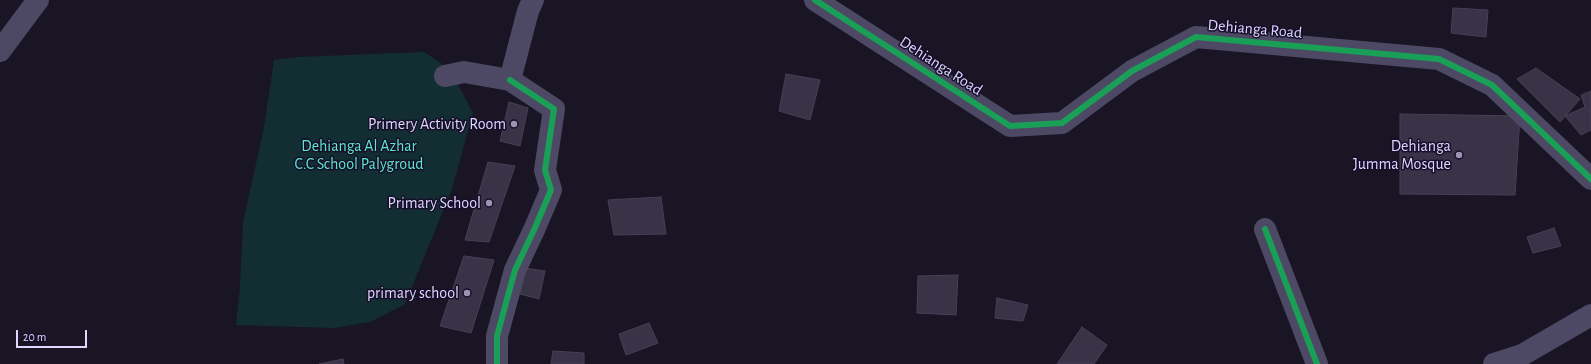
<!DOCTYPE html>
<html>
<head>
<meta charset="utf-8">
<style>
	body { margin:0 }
	#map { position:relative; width:1591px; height:364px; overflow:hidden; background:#191524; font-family:"Alegreya Sans",sans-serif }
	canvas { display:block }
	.scale { position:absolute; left:16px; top:330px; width:71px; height:18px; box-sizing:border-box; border:2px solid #dfd7ff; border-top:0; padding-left:5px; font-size:12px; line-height:14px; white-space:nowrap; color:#dfd7ff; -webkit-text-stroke:3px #160f2a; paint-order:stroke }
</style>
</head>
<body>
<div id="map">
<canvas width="1591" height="364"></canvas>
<div class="scale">20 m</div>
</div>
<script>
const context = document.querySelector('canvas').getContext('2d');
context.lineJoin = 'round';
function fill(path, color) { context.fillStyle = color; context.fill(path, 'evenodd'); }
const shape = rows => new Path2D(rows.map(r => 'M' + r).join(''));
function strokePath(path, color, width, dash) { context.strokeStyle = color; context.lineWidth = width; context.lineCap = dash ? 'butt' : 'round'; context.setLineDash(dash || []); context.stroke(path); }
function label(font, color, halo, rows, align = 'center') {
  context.font = font + ' "Alegreya Sans",sans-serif'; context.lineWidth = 3; context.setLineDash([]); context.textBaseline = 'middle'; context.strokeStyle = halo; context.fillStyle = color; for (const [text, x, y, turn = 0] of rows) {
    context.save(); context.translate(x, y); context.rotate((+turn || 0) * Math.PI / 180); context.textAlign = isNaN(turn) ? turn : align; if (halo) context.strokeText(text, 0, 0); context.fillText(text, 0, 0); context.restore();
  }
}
fill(shape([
	[424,52,450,69,473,113,452,189,405,304,370,322,334,328,236,325,240,286,243,223,264,127,274,60,298,57]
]), '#122e32');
const building = shape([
	[1453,8,1488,10,1486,37,1451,33,1453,8],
	[1536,68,1580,99,1560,122,1517,79,1536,68],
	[786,74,820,80,810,120,779,111,786,74],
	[1591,91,1591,130,1581,135,1565,116,1585,107,1581,95,1591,91],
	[509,102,528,108,520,146,500,141,509,102],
	[1400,114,1520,116,1515,195,1400,194,1400,114],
	[488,162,515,166,489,242,465,240,488,162],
	[661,197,666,234,614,235,608,200,661,197],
	[1554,228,1561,246,1533,253,1527,237,1554,228],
	[464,256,494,260,471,333,440,326,464,256],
	[524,268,545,271,539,299,520,294,524,268],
	[958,275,956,315,917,313,918,276,958,275],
	[997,298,1028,305,1023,321,995,318,997,298],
	[649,323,658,343,626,355,619,334,649,323],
	[1082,327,1107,345,1094,364,1057,364,1082,327],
	[553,351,584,353,584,364,551,364,553,351],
	[343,359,344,364,319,364,343,359]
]);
fill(building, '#383346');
strokePath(building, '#464057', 1);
strokePath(shape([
	[815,0,1010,126,1062,123,1132,71,1196,37,1439,59,1492,85,1591,179],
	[0,51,38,0],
	[445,76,464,72,510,80,528,11,533,0],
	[1265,229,1317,364],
	[497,364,497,336,515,270,534,230,551,190,545,170,554,109,510,80],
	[1494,364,1522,355,1591,315]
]), '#4d4965', 22);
strokePath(shape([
	[815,0,1010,126,1062,123,1132,71,1196,37,1439,59,1492,85,1591,179],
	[1265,229,1317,364],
	[497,364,497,336,515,270,534,230,551,190,545,170,554,109,510,80]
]), '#1a9f57', 6);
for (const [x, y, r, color] of [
	[514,124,4,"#9a93b2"],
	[1459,155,4,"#9a93b2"],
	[489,203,4,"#9a93b2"],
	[467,293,4,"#9a93b2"]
]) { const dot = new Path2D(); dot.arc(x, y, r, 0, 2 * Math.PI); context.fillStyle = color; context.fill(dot); strokePath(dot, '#160f2a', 1.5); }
label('16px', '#dfd7ff', '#160f2a', [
	["Dehianga Road",1255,29,5],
	["Dehianga Road",941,66,33]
]);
label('16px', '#dfd7ff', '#160f2a', [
	["Primery Activity Room",506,124],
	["Dehianga",1451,146],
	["Jumma Mosque",1451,164],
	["Primary School",481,203],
	["primary school",459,293]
], 'right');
label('16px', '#5be7d1', '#160f2a', [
	["Dehianga Al Azhar",359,146],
	["C.C School Palygroud",359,164]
]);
</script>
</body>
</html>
